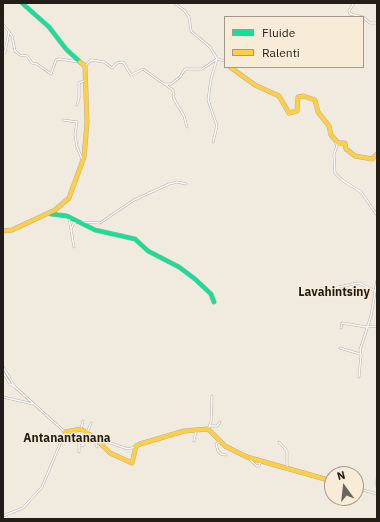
<!DOCTYPE html>
<html>
<head>
<meta charset="utf-8">
<style>
	body { margin:0 }
	#map { position:relative; width:380px; height:522px; overflow:hidden; background:#f0eadf; font-family:"IBM Plex Sans",sans-serif }
	canvas { display:block }
	.frame { position:absolute; inset:0; border:4px solid #221d16; pointer-events:none }
	.legend { position:absolute; left:224px; top:16px; width:140px; height:52px; box-sizing:border-box; background:#f8ebd7; border:1px solid #a2998a; margin:0; padding:5px 7px; list-style:none; font-size:12px; color:#221d16 }
	.legend li { display:flex; align-items:center; gap:8px; height:20px }
	.legend b { width:20px; border:1px solid #a2998a }
	.north { position:absolute; left:324px; top:466px; width:40px; height:40px; box-sizing:border-box; background:#f8ebd7; border:1px solid #a2998a; border-radius:50%; rotate:345deg; font-size:11px; font-weight:700; line-height:16px; text-align:center; color:#221d16 }
	.north::after { content:''; display:block; margin:auto; width:14px; height:18px; background:#6a655c; clip-path:polygon(50% 0,100% 100%,50% 72%,0 100%) }
</style>
</head>
<body>
<div id="map">
<canvas width="380" height="522"></canvas>
<div class="frame"></div>
<ul class="legend">
<li><b style="height:5px;background:#16e098"></b>Fluide</li>
<li><b style="height:5px;background:#ffcf43"></b>Ralenti</li>
</ul>
<div class="north">N</div>
</div>
<script>
const context = document.querySelector('canvas').getContext('2d');
context.lineJoin = 'round';
const shape = rows => new Path2D(rows.map(r => 'M' + r).join(''));
function strokePath(path, color, width, dash) { context.strokeStyle = color; context.lineWidth = width; context.lineCap = dash ? 'butt' : 'round'; context.setLineDash(dash || []); context.stroke(path); }
function label(font, color, halo, rows, align = 'center') {
  context.font = font + ' "IBM Plex Sans",sans-serif'; context.lineWidth = 3; context.setLineDash([]); context.textBaseline = 'middle'; context.strokeStyle = halo; context.fillStyle = color; for (const [text, x, y, turn = 0] of rows) {
    context.save(); context.translate(x, y); context.rotate((+turn || 0) * Math.PI / 180); context.textAlign = isNaN(turn) ? turn : align; if (halo) context.strokeText(text, 0, 0); context.fillText(text, 0, 0); context.restore();
  }
}
strokePath(shape([
	[377,473,375,485,377,489]
]), '#a4e6e9', 1);
const street = shape([
	[174,3,184,10,189,17,191,31,210,47,217,59,211,79,208,100,217,126,213,142],
	[354,3,349,11,350,14,363,17,370,23,377,23],
	[3,24,12,36,15,51,20,55,27,56,32,63,37,64,51,74,56,60,59,59,79,62],
	[3,53,5,52,9,32],
	[86,65,91,60,104,62,112,68,117,63,123,62,131,75,143,69,164,84,171,84,180,77,185,69,202,69,217,59,225,61],
	[166,85,173,90,174,99,184,116,187,127],
	[77,105,79,98,79,83,86,80],
	[63,120,77,122,75,134,77,147,82,159],
	[335,140,337,146,334,154,335,173,342,180,361,192,377,215],
	[69,218,74,247],
	[71,229,74,223,78,222,100,223,134,200,169,184,177,182,186,184],
	[321,288,330,292,338,287,359,283,375,291],
	[341,328,342,323,366,327,377,326],
	[340,348,360,354],
	[3,367,15,387,65,432,42,487,23,508,3,516],
	[3,372,10,384,15,387],
	[359,377,361,356,360,350,371,316,377,280],
	[3,397,33,404],
	[210,426,217,426,220,422],
	[81,429,83,421],
	[208,429,211,422,212,396],
	[87,433,91,423],
	[95,440,97,447],
	[98,441,102,438,102,440,128,449,135,447],
	[194,441,196,431],
	[219,442,216,444,218,451,221,454,226,455],
	[279,442,287,451,287,468],
	[79,446,84,445,79,442],
	[79,452,79,440,83,431],
	[247,457,257,466,259,466,261,461],
	[356,488,377,494]
]);
const fast = shape([
	[22,3,49,27,66,49,80,62],
	[51,214,67,216,95,230,135,239,148,251,179,267,195,279,211,294,214,302]
]);
const slow = shape([
	[230,67,255,85,279,96,289,113,297,111,298,97,303,96,315,100,318,112,329,126,331,135,338,143,345,143,346,149,355,156,372,159,377,154],
	[3,231,12,230,55,210,69,198,84,157,87,123,85,66,80,62],
	[65,432,81,429,96,439,110,453,132,463,136,446,140,444,184,431,208,429,225,446,247,457,332,481]
]);
strokePath(street, '#b4afa7', 2.5);
strokePath(fast, '#b4afa7', 5);
strokePath(slow, '#b4afa7', 5);
strokePath(street, '#fdfcfa', 1.5);
strokePath(fast, '#16e098', 4);
strokePath(slow, '#ffcf43', 4);
label('bold 12px', '#221d16', '#f8ebd7', [
	["Lavahintsiny",334,293],
	["Antanantanana",67,439]
]);
</script>
</body>
</html>
